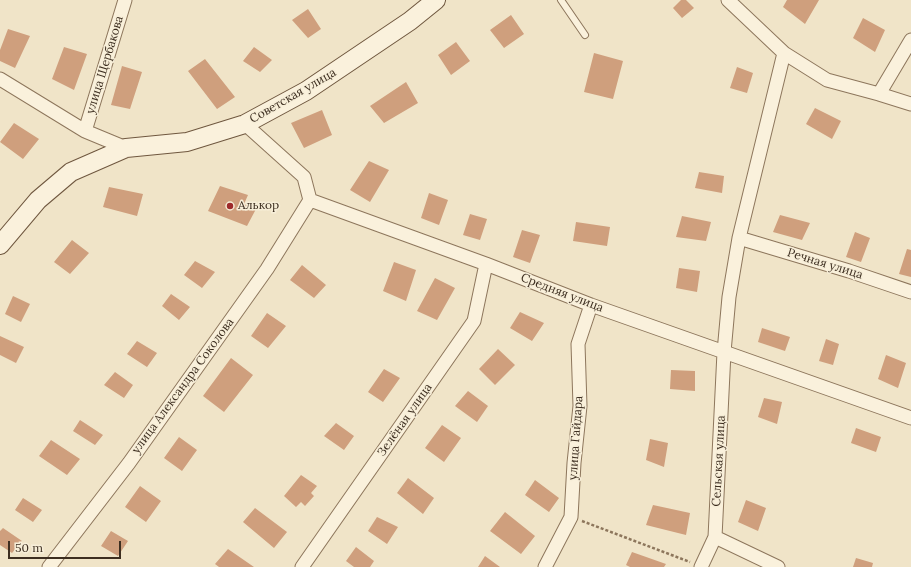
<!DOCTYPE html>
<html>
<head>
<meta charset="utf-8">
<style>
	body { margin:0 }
	#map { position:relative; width:911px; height:567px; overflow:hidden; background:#f0e4c8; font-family:Lora,serif }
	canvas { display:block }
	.scale { position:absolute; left:8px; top:541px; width:113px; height:18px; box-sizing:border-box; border:2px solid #3d2e20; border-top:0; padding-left:5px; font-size:12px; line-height:14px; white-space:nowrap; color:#3d2e20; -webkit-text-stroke:3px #f7eed8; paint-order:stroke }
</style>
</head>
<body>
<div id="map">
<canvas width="911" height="567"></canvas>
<div class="scale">50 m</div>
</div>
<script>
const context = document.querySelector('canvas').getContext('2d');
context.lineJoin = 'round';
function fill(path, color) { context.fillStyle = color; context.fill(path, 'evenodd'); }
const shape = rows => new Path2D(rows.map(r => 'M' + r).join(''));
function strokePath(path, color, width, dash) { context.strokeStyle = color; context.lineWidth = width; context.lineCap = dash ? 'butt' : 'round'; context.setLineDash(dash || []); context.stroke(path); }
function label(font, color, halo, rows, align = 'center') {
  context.font = font + ' Lora,serif'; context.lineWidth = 3; context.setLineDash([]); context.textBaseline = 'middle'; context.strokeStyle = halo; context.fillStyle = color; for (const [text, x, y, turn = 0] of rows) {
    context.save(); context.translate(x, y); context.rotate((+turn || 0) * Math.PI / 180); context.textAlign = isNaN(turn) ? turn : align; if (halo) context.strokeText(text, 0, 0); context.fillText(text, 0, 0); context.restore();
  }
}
fill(shape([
	[681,0,686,0,694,8,682,18,673,8],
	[787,0,819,0,805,24,783,7],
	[308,9,321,29,308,38,292,20],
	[511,15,524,34,504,48,490,30],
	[863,18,885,30,875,52,853,38],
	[8,29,30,36,15,68,0,61,0,50],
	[456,42,470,61,451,75,438,55],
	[64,47,87,54,74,90,52,79],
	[254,47,272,60,260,72,243,61],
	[594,53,623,61,613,99,584,92],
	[205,59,235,97,217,109,188,71],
	[122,66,142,72,130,109,111,105],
	[737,67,753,73,747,93,730,88],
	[406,82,418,103,384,123,370,106],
	[815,108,841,121,832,139,806,124],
	[322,110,332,135,304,148,291,123],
	[14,123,39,139,23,159,0,142],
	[369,161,389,170,370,202,350,190],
	[699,172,724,176,722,193,695,188],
	[220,186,248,195,244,204,256,209,247,226,208,211],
	[109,187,143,194,137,216,103,207],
	[429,193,448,200,439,225,421,218],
	[470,214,487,219,480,240,463,235],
	[780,215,810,223,802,240,773,232],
	[682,216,711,222,706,241,676,237],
	[576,222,610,227,607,246,573,241],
	[522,230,540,235,530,263,513,257],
	[855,232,870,238,861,262,846,257],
	[72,240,89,253,70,274,54,262],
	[907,249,911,250,911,277,899,274],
	[195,261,215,272,202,288,184,275],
	[394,262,416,270,406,301,383,291],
	[302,265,326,285,314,298,290,280],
	[679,268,700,271,697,292,676,288],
	[435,278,455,288,437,320,417,311],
	[171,294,190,307,179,320,162,306],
	[13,296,30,304,21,322,5,314],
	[520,312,544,323,532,341,510,328],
	[267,313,286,326,268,348,251,336],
	[762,328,790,337,785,351,758,342],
	[0,336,24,347,16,363,0,355],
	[826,339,839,344,833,365,819,361],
	[137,341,157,353,147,367,127,354],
	[498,349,515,365,495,385,479,369],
	[886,355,906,363,898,388,878,379],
	[231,358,253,375,224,412,203,396],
	[384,369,400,378,383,402,368,392],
	[671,370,695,371,695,391,670,389],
	[115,372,133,385,124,398,104,385],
	[468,391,488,406,477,422,455,406],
	[764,398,782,402,777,424,758,417],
	[80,420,103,435,95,445,73,431],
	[336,423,354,436,344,450,324,436],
	[442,425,461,438,444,462,425,448],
	[856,428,881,437,876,452,851,443],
	[179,437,197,450,182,471,164,458],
	[650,439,668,443,664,467,646,460],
	[51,440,80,459,67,475,39,456],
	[301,475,317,486,311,493,314,496,305,506,301,502,296,507,284,496],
	[408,478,434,498,423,514,397,493],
	[535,480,559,498,549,512,525,495],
	[140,486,161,501,146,522,125,507],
	[23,498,42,510,33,522,15,510],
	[746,500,766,508,758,531,738,522],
	[653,505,690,513,686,535,646,525],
	[255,508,287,532,274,548,243,522],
	[505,512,535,536,521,554,490,531],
	[377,517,398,527,387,544,368,531],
	[3,528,22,541,12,553,0,545,0,531],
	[111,531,128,541,118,556,101,546],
	[356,547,374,561,370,567,354,567,346,561],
	[228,549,254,567,219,567,215,564],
	[632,552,666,564,664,567,630,567,626,565],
	[485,556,500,567,478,567],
	[856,558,873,563,872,567,853,567]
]), '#cf9f7d');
const lane = shape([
	[561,0,585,35]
]);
const street = shape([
	[728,0,784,53,827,80,879,94,911,104],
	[0,79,85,131,126,148],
	[879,94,911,40],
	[245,124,304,177,310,200,486,264,591,305,911,418],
	[85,131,125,0],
	[739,238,849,271,911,292],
	[715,537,778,567],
	[49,567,129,463,267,269,310,200],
	[302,567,474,321,486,264],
	[545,567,571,517,574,463,580,406,578,344,591,305],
	[701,567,715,537,724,352,729,297,739,238,784,53]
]);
const secondary = shape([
	[0,245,38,200,71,172,126,148,187,142,245,124,306,91,410,21,436,0]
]);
strokePath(lane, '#8d765c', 8);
strokePath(street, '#8d765c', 15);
strokePath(secondary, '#6f573f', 20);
strokePath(shape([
	[582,521,690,562]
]), '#8d765c', 2.5, [3, 2]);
strokePath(lane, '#faf1dc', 6);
strokePath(street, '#faf1dc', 13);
strokePath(secondary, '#faf1dc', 18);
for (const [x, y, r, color] of [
	[230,206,4,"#9e2a2b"]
]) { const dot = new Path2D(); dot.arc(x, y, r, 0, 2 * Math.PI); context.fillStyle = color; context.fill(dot); strokePath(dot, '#f7eed8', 1.5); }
label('12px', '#3d2e20', '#f7eed8', [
	["улица Щербакова",105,65,-73],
	["Советская улица",293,96,-30],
	["Речная улица",825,264,17],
	["Средняя улица",562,293,21],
	["улица Александра Соколова",183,386,-54],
	["Зелёная улица",405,420,-55],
	["улица Гайдара",576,438,-86],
	["Сельская улица",719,461,-87]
]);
label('12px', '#3d2e20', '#f7eed8', [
	["Алькор",238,206]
], 'left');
</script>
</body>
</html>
